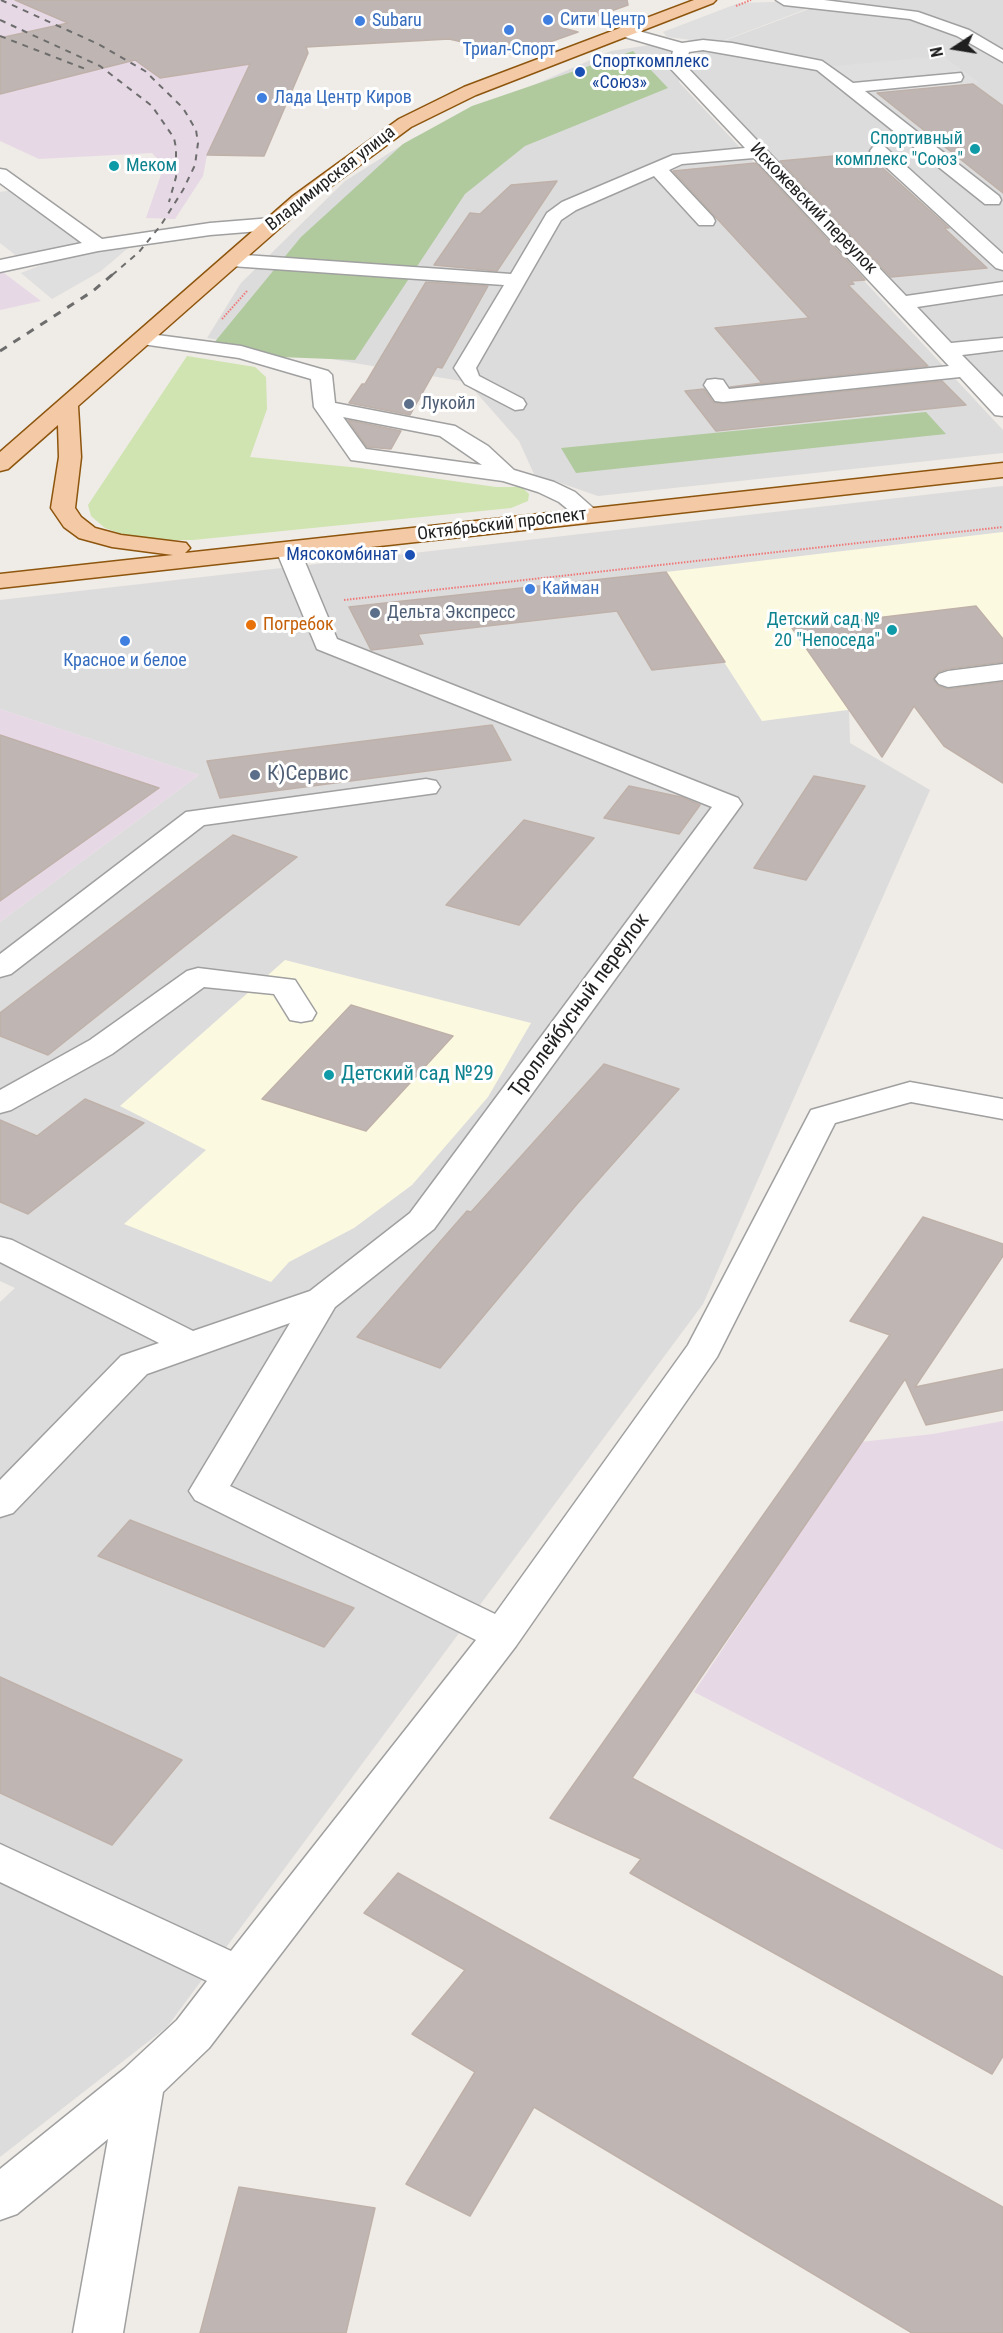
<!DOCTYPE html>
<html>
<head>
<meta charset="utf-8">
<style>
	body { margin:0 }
	#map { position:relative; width:1003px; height:2333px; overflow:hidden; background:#efebe6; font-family:"Roboto Condensed",sans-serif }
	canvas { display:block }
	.north { position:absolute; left:925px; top:18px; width:60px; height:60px; -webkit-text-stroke:4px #fff; paint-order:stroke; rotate:258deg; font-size:16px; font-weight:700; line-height:24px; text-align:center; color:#1f1f1f }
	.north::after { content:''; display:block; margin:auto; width:21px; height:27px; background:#1f1f1f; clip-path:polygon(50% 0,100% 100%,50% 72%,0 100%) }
</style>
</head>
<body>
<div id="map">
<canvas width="1003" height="2333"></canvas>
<div class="north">N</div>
</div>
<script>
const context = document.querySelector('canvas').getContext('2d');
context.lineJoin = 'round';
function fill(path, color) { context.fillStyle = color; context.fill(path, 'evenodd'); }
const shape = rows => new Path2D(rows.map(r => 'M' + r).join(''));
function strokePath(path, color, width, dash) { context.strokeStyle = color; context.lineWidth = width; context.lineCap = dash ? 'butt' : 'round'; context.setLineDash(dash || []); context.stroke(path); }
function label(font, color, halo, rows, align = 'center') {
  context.font = font + ' "Roboto Condensed",sans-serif'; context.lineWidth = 6; context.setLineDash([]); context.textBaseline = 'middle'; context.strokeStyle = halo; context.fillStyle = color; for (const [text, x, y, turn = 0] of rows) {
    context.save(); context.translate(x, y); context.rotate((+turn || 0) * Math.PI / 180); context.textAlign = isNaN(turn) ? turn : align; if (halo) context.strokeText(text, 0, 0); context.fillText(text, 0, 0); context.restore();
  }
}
fill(shape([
	[833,0,1003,0,1003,407,690,79,695,56,702,49],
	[650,45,671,46,681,61,679,82,1003,430,1003,453,598,496,534,474,519,441,467,382,207,338,241,283,345,181,413,138,611,51],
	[1003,486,1003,662,978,670,995,691,849,709,850,743,930,790,703,1304,167,2027,0,2157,0,1302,15,1288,0,1281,0,922,199,775,0,709,0,600]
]), '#dddcdc');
fill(shape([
	[0,0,318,0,340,45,307,47,308,53,253,59,207,155,203,176,175,219,146,218,164,166,152,153,39,159,0,141],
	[0,270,4,273,41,301,0,310],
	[0,709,199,775,0,922],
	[1003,1421,1003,1850,694,1692,860,1442,933,1434]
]), '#e7d8e6');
fill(shape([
	[1003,532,1003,662,978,670,995,691,762,721,666,572],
	[285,960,531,1023,488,1097,412,1185,354,1228,289,1262,271,1282,124,1224,206,1150,120,1106]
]), '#fcf9e1');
fill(shape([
	[187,356,255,367,266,377,267,409,250,457,360,468,496,487,522,487,529,494,528,501,511,508,193,540,157,540,125,535,105,528,91,516,88,505]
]), '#cfe4b0');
fill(shape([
	[633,51,668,88,525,146,465,194,355,360,280,357,213,344,301,237,403,144,472,106],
	[926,412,946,434,576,473,561,448]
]), '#b0ca9e');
fill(shape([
	[773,2,817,5,717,43,667,37,663,32,739,3],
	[943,56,980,83,846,96,812,68],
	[13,190,84,243,18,257,0,243,0,192],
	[128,248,101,271,52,299,21,273,67,255]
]), '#dfdfdf');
const building = shape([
	[15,0,627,0,628,5,563,28,578,32,516,54,449,39,306,47,308,53,264,156,207,155,250,64,160,78,135,60,0,94,0,38,68,23,15,0],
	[973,84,1003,106,1003,193,877,93,973,84],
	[866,153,949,228,944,228,987,268,891,277,780,161,866,153],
	[756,163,865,280,851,281,854,284,848,285,928,366,730,387,762,383,715,328,809,318,673,171,756,163],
	[557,181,497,271,434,265,470,213,480,214,511,185,557,181],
	[426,282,488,286,442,368,437,367,410,415,349,403,362,384,365,384,426,282],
	[942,381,966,405,716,431,685,391,704,389,713,402,723,404,942,381],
	[348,420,401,431,391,449,367,447,348,420],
	[666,572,725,662,652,670,617,611,418,634,423,644,371,650,349,607,666,572],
	[976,606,1003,639,1003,662,947,669,938,672,933,679,938,686,948,689,1003,682,1003,783,944,746,914,706,882,757,792,628,976,606],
	[492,725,511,760,220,798,207,761,492,725],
	[0,735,159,788,0,901,0,735],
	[814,776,865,786,806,880,754,868,814,776],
	[629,786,681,797,700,805,679,834,604,818,629,786],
	[524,820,594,838,519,925,446,905,524,820],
	[233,835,297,857,48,1055,0,1036,0,1013,233,835],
	[351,1005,453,1036,366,1131,262,1099,351,1005],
	[604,1064,679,1089,577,1204,440,1368,357,1337,467,1211,471,1212,604,1064],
	[85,1099,144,1123,28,1214,0,1202,0,1120,37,1136,85,1099],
	[923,1217,1003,1244,1003,1256,915,1387,1003,1369,1003,1410,926,1425,905,1379,632,1778,1003,1977,1003,2056,992,2074,630,1873,641,1859,550,1818,890,1335,850,1321,923,1217],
	[130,1520,354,1608,324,1647,98,1556,130,1520],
	[0,1677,182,1760,112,1845,0,1793,0,1677],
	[398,1873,1003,2207,1003,2333,912,2333,534,2107,470,2216,406,2184,475,2072,412,2034,465,1970,364,1913,398,1873],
	[239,2187,375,2208,346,2333,200,2333,239,2187]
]);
fill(building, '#bfb6b3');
strokePath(building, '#bfb1a9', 1.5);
const minor = shape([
	[776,0,824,0,918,12,969,30,1003,50,1003,62,957,36,910,19,784,5,776,0],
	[624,27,682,43,703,40,732,43,822,61,853,83,961,73,963,77,961,81,955,82,865,91,999,196,1001,200,999,204,985,204,817,70,703,50,689,52,685,65,906,296,1003,282,1003,294,917,307,951,343,1003,338,1003,350,962,355,1003,397,1003,416,995,415,960,377,723,402,715,401,704,385,707,380,715,379,723,380,729,389,949,366,754,158,682,164,669,170,713,217,715,221,713,225,699,225,654,176,576,210,561,220,476,368,479,376,523,399,526,404,523,409,515,410,465,384,454,368,504,285,231,266,221,260,231,254,511,274,547,213,562,202,673,155,745,148,671,69,669,66,673,51,618,35,616,32,618,29,624,27],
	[879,146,885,147,1003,254,1003,270,996,268,873,155,870,151,873,147,879,146],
	[0,169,6,170,102,239,210,223,272,218,281,224,272,230,210,235,98,251,0,272,0,260,82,243,0,183,0,169],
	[142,333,241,346,328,371,332,375,335,403,455,426,488,446,514,470,554,482,575,492,601,515,597,520,589,522,581,520,559,502,538,492,503,481,351,460,314,407,311,379,239,358,135,343,132,339,135,335,142,333],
	[343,417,440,436,482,465,366,449,343,417],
	[288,543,296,545,300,550,337,639,738,798,742,804,434,1229,335,1307,230,1486,495,1614,688,1345,811,1110,910,1082,1003,1099,1003,1119,911,1102,835,1123,717,1357,516,1646,209,2048,163,2092,123,2333,73,2333,108,2139,17,2214,0,2220,0,2169,124,2069,177,2020,207,1981,0,1882,0,1844,231,1951,476,1640,195,1500,189,1491,290,1323,147,1374,13,1513,0,1517,0,1480,121,1356,159,1343,0,1262,0,1237,12,1240,193,1331,310,1291,410,1213,712,807,317,649,276,550,280,545,288,543],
	[1003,664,1003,680,948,687,939,684,935,679,939,674,948,671,1003,664],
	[426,779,436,781,440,787,436,793,204,825,11,974,0,977,0,954,186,812,426,779],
	[198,968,295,980,316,1013,312,1020,301,1022,290,1020,274,994,204,987,112,1054,11,1110,0,1113,0,1090,90,1040,187,971,198,968]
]);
const major = shape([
	[694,0,716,0,713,3,476,95,411,127,307,204,78,406,81,457,75,508,81,517,95,528,121,535,186,543,190,548,185,553,1003,463,1003,477,0,588,0,574,173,555,112,547,79,538,64,527,51,508,59,457,58,425,8,469,0,471,0,452,293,196,399,119,464,87,694,0]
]);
strokePath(minor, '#a0a0a0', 3);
strokePath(major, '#8d550d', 3);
strokePath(shape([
	[736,6,751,0],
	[222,319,247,291],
	[344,600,1003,527]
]), '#ee7878', 2, [1.5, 1.5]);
fill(minor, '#fff');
fill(major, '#f4caa6');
strokePath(shape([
	[1,0,98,44,145,71,183,108,196,130,198,143,195,165,183,190,161,225,139,252,111,276],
	[0,20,100,66,152,106,174,138,176,148,176,177,169,202],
	[0,36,88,70]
]), '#6d6d6d', 2, [6, 6]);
strokePath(shape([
	[0,351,93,291,113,274]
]), '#6d6d6d', 3, [8, 8]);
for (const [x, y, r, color] of [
	[548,20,6,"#3f7fe0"],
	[360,21,6,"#3f7fe0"],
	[509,30,6,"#3f7fe0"],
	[580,72,6,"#1a4fb4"],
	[262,98,6,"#3f7fe0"],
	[975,149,6,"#0f9aa8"],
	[114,166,6,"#0f9aa8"],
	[409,404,6,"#5c6f8a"],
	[410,555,6,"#1a4fb4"],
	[530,589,6,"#3f7fe0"],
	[375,613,6,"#5c6f8a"],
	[251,625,6,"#e8710a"],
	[892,630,6,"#0f9aa8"],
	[125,641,6,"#3f7fe0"],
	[255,775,6,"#5c6f8a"],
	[329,1075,6,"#0f9aa8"]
]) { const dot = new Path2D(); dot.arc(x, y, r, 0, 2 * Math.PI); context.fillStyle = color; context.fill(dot); strokePath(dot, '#fff', 2); }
label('18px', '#366cbe', '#fff', [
	["Сити Центр",560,20],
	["Subaru",372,21],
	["Триал-Спорт",509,50,"center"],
	["Лада Центр Киров",274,98],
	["Кайман",542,589],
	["Красное и белое",125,661,"center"]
], 'left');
label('18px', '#164399', '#fff', [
	["Спорткомплекс",592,62],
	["«Союз»",592,83],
	["Мясокомбинат",398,555,"right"]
], 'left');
label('18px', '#0d838f', '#fff', [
	["Спортивный",963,139],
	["комплекс \"Союз\"",963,160],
	["Меком",126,166,"left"],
	["Детский сад №",880,620],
	["20 \"Непоседа\"",880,641]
], 'right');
label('18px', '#1f1f1f', '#fff', [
	["Владимирская улица",331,179,-38],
	["Искожевский переулок",813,209,46],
	["Октябрьский проспект",502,525,-7]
]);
label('18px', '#4e5e75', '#fff', [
	["Лукойл",421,404],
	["Дельта Экспресс",387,613]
], 'left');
label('18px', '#c56008', '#fff', [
	["Погребок",263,625]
], 'left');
label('21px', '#4e5e75', '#fff', [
	["К)Сервис",267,775]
], 'left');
label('21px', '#1f1f1f', '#fff', [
	["Троллейбусный переулок",580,1006,-54]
]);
label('21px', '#0d838f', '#fff', [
	["Детский сад №29",341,1075]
], 'left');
</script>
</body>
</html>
